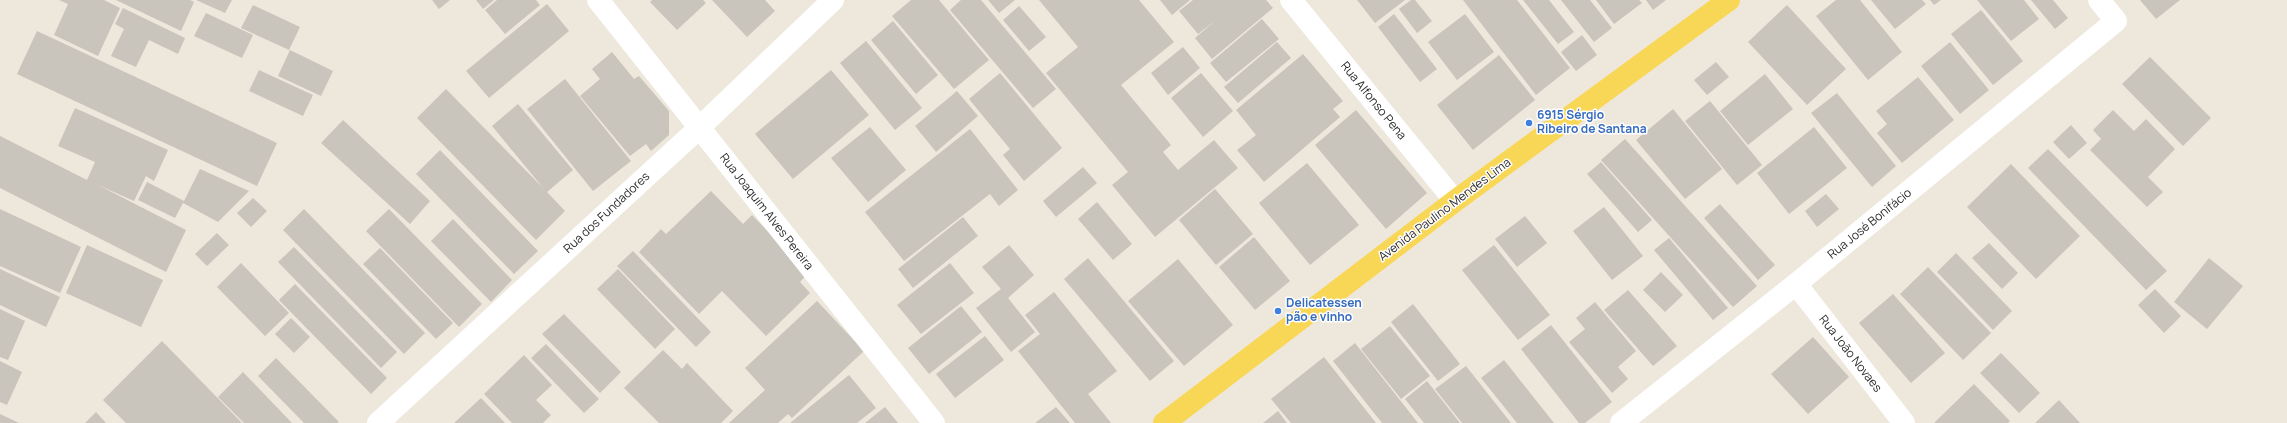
<!DOCTYPE html>
<html>
<head>
<meta charset="utf-8">
<style>
	body { margin:0 }
	canvas { display:block; background:#eee7dc }
</style>
</head>
<body>
<canvas width="2287" height="423"></canvas>
<script>
const context = document.querySelector('canvas').getContext('2d');
context.lineJoin = 'round';
function fill(path, color) { context.fillStyle = color; context.fill(path, 'evenodd'); }
const shape = rows => new Path2D(rows.map(r => 'M' + r).join(''));
function strokePath(path, color, width, dash) { context.strokeStyle = color; context.lineWidth = width; context.lineCap = dash ? 'butt' : 'round'; context.setLineDash(dash || []); context.stroke(path); }
function label(font, color, halo, rows, align = 'center') {
  context.font = font + ' Manrope,sans-serif'; context.lineWidth = 3; context.setLineDash([]); context.textBaseline = 'middle'; context.strokeStyle = halo; context.fillStyle = color; for (const [text, x, y, turn = 0] of rows) {
    context.save(); context.translate(x, y); context.rotate((+turn || 0) * Math.PI / 180); context.textAlign = isNaN(turn) ? turn : align; if (halo) context.strokeText(text, 0, 0); context.fillText(text, 0, 0); context.restore();
  }
}
fill(shape([
	[59,0,104,0,120,8,98,56,54,35,68,4],
	[116,0,190,0,194,2,181,31],
	[196,0,232,0,225,13],
	[432,0,450,0,439,9],
	[476,0,494,0,483,9],
	[497,0,536,0,540,5,505,34,485,10],
	[652,0,703,0,706,3,677,30,650,2],
	[712,0,765,0,775,11,747,37],
	[911,0,939,0,989,60,954,89,892,16],
	[961,0,981,0,1056,89,1033,108,950,10],
	[988,0,1015,0,999,13],
	[1039,0,1139,0,1174,42,1121,85,1171,145,1163,152,1178,170,1214,140,1238,168,1155,237,1112,185,1128,172,1046,73,1078,47],
	[1160,0,1190,0,1172,15],
	[1193,0,1266,0,1273,8,1212,59,1195,38,1216,20,1198,34,1179,11],
	[1357,0,1405,0,1375,23],
	[1411,0,1415,0,1432,21,1417,33,1399,9],
	[1463,0,1517,0,1570,68,1536,95],
	[1523,0,1549,0,1574,32,1558,44],
	[1561,0,1590,0,1612,28,1594,42],
	[1596,0,1639,0,1642,3,1614,24],
	[1646,0,1666,0,1653,10],
	[1836,0,1860,0,1902,52,1868,80,1816,16],
	[1871,0,1922,0,1926,4,1895,29],
	[1930,0,1941,0,1934,5],
	[1977,0,2024,0,2039,19,2011,41],
	[2031,0,2053,0,2068,18,2055,29],
	[2140,0,2180,0,2156,19],
	[547,4,569,31,489,98,466,71],
	[253,5,300,27,289,50,241,28],
	[1787,5,1846,69,1807,105,1748,42],
	[1019,6,1046,37,1029,51,1003,20],
	[123,8,185,38,178,54,149,40,136,67,111,56,124,29,115,24],
	[1981,10,2023,61,1993,85,1951,34],
	[206,13,253,35,242,58,194,36],
	[1394,14,1437,69,1420,82,1378,27],
	[1465,14,1494,52,1457,80,1428,42],
	[1262,19,1279,39,1226,82,1210,63],
	[893,21,938,75,916,94,871,40],
	[37,31,277,143,257,186,17,74],
	[1582,35,1597,55,1576,71,1561,52],
	[866,41,922,108,895,130,840,63],
	[1277,42,1291,58,1238,103,1224,87],
	[1950,42,1989,90,1960,114,1921,66],
	[1183,47,1200,68,1168,95,1151,73],
	[290,50,333,71,321,96,278,76],
	[612,52,634,79,639,76,669,111,669,135,651,151,646,144,630,156,580,96,600,79,592,69],
	[1303,54,1343,101,1333,109,1340,117,1264,182,1237,150,1256,135,1236,110],
	[1499,55,1535,100,1473,150,1437,105],
	[2150,57,2211,118,2183,146,2122,84],
	[1716,62,1729,77,1707,95,1694,80],
	[259,70,313,95,303,116,249,91],
	[831,70,869,115,793,179,755,134],
	[1000,73,1062,148,1024,181,1003,155,1010,149,969,99],
	[1201,73,1233,111,1203,137,1171,98],
	[1765,74,1793,109,1748,145,1720,111],
	[1918,77,1954,120,1902,163,1877,133,1887,124,1876,111],
	[565,79,631,161,593,191,527,109],
	[446,89,544,189,492,126,518,104,573,170,547,192,565,211,536,240,417,118],
	[957,91,978,116,936,152,915,126],
	[1837,93,1896,166,1872,187,1811,113],
	[1710,101,1762,165,1737,185,1685,121],
	[75,108,168,150,154,181,146,176,134,201,98,185,186,230,166,272,0,188,0,136,87,180,95,162,58,146],
	[1673,109,1722,169,1685,199,1636,140],
	[1356,110,1427,193,1386,229,1315,145],
	[2113,110,2134,131,2146,119,2175,149,2148,177,2163,192,2147,207,2090,150,2101,139,2093,130],
	[343,120,430,201,410,224,321,143],
	[2071,125,2087,143,2069,159,2053,142],
	[870,127,906,170,868,202,831,158],
	[1814,127,1847,168,1789,214,1757,173],
	[970,129,1018,190,999,206,990,194,904,261,865,212],
	[1625,139,1757,286,1733,307,1601,160],
	[2048,149,2167,271,2146,290,2028,168],
	[440,150,538,251,514,274,416,174],
	[1601,162,1652,220,1638,232,1587,174],
	[1307,163,1359,225,1310,265,1259,203],
	[2011,164,2080,236,2036,279,1967,207],
	[1083,167,1097,183,1056,217,1043,201],
	[200,169,249,191,218,222,183,203,175,218,138,200,147,182,184,201],
	[1215,189,1253,234,1216,265,1179,220],
	[711,191,743,224,752,215,808,273,800,282,810,293,766,336,722,291,699,314,639,252,661,229,666,234],
	[1826,194,1839,209,1817,227,1805,211],
	[253,198,267,211,251,227,237,213],
	[1097,202,1132,244,1113,260,1078,219],
	[1720,204,1775,265,1758,280,1704,218],
	[1604,207,1643,256,1612,280,1573,231],
	[0,209,81,247,60,293,0,266],
	[304,209,425,333,404,354,283,230],
	[389,209,482,304,459,327,366,231],
	[1525,216,1547,243,1517,267,1495,239],
	[963,217,978,236,913,288,898,269],
	[453,219,512,280,491,302,431,241],
	[217,233,229,245,207,266,195,254],
	[1254,237,1290,281,1255,310,1219,267],
	[1669,238,1728,308,1713,320,1654,250],
	[1989,243,2018,273,2002,289,1972,258],
	[87,245,163,280,141,327,66,293],
	[1009,245,1034,275,1008,298,1035,332,1011,352,976,308,1001,289,982,267],
	[1494,245,1550,315,1518,340,1462,270],
	[294,247,397,352,381,368,278,262],
	[380,248,453,323,436,339,363,264],
	[633,251,711,332,696,347,617,266],
	[1956,253,2012,311,1993,330,1937,272],
	[1088,258,1174,361,1150,381,1064,279],
	[2209,258,2243,286,2207,329,2174,302],
	[1178,259,1233,325,1184,366,1128,301],
	[241,263,289,313,265,336,217,287],
	[950,263,974,293,921,334,897,305],
	[1928,267,1991,333,1963,360,1900,294],
	[0,269,60,297,46,327,0,305],
	[618,269,675,329,655,349,597,289],
	[1661,272,1683,295,1665,312,1643,290],
	[295,284,387,378,371,394,279,300],
	[2155,289,2181,316,2164,333,2138,305],
	[1628,290,1677,346,1653,366,1604,310],
	[1054,292,1117,371,1088,394,1111,423,1075,423,1018,351,1040,334,1025,315],
	[1893,294,1945,353,1911,383,1859,323],
	[817,301,864,351,792,418,788,414,778,423,729,423,765,390,745,368],
	[1595,302,1636,351,1618,367,1628,379,1612,393,1569,342,1585,329,1576,318],
	[1413,304,1460,364,1438,381,1391,322],
	[961,306,982,332,929,374,908,348],
	[0,309,25,321,8,360,0,357],
	[564,314,621,372,600,393,542,334],
	[291,318,310,337,294,353,275,334],
	[1551,325,1612,402,1585,423,1579,423,1521,349],
	[1390,326,1430,376,1401,399,1361,349],
	[985,336,1004,360,955,398,936,374],
	[1813,337,1849,377,1808,414,1771,374],
	[162,341,242,423,126,423,103,400],
	[1355,343,1418,423,1382,423,1333,361],
	[546,344,599,399,584,413,531,358],
	[663,350,682,369,687,363,733,411,721,423,659,423,624,388],
	[2001,353,2040,393,2019,413,1980,373],
	[524,355,552,385,536,400,551,415,543,423,512,423,484,394],
	[1324,357,1376,423,1291,423,1271,399],
	[276,358,339,422,337,423,304,423,258,376],
	[1504,360,1554,423,1517,423,1481,378],
	[0,361,22,372,7,405,0,402],
	[1466,366,1511,423,1462,423,1435,389],
	[243,372,292,423,244,423,218,397],
	[849,375,876,408,857,423,790,423],
	[1427,381,1460,423,1424,423,1405,399],
	[1974,384,2010,421,2008,423,1934,423],
	[481,398,505,423,454,423],
	[2059,400,2080,423,2035,423],
	[885,407,898,423,865,423],
	[1056,407,1070,423,1035,423],
	[1278,411,1287,423,1263,423],
	[96,412,106,423,85,423],
	[0,414,19,423,0,423]
]), '#c9c4bc');
strokePath(shape([
	[598,0,934,423],
	[1291,0,1455,201],
	[1796,284,1904,423],
	[378,423,699,128,833,0],
	[1621,423,1796,284,2116,21,2099,0]
]), '#fff', 22);
strokePath(shape([
	[1164,423,1455,201,1729,0]
]), '#f9d756', 22);
for (const [x, y, r, color] of [
	[1529,123,4,"#3f7fe0"],
	[1278,311,4,"#3f7fe0"]
]) { const dot = new Path2D(); dot.arc(x, y, r, 0, 2 * Math.PI); context.fillStyle = color; context.fill(dot); strokePath(dot, '#fff', 1.5); }
label('12px', '#2b2b2b', '#fff', [
	["Rua Alfonso Pena",1373,101,51],
	["Avenida Paulino Mendes Lima",1445,210,-37],
	["Rua Joaquim Alves Pereira",766,212,52],
	["Rua dos Fundadores",607,213,-43],
	["Rua José Bonifácio",1870,224,-39],
	["Rua João Novaes",1850,354,52]
]);
label('bold 12px', '#366cbe', '#fff', [
	["6915 Sérgio",1537,116],
	["Ribeiro de Santana",1537,130],
	["Delicatessen",1286,304],
	["pão e vinho",1286,318]
], 'left');
</script>
</body>
</html>
